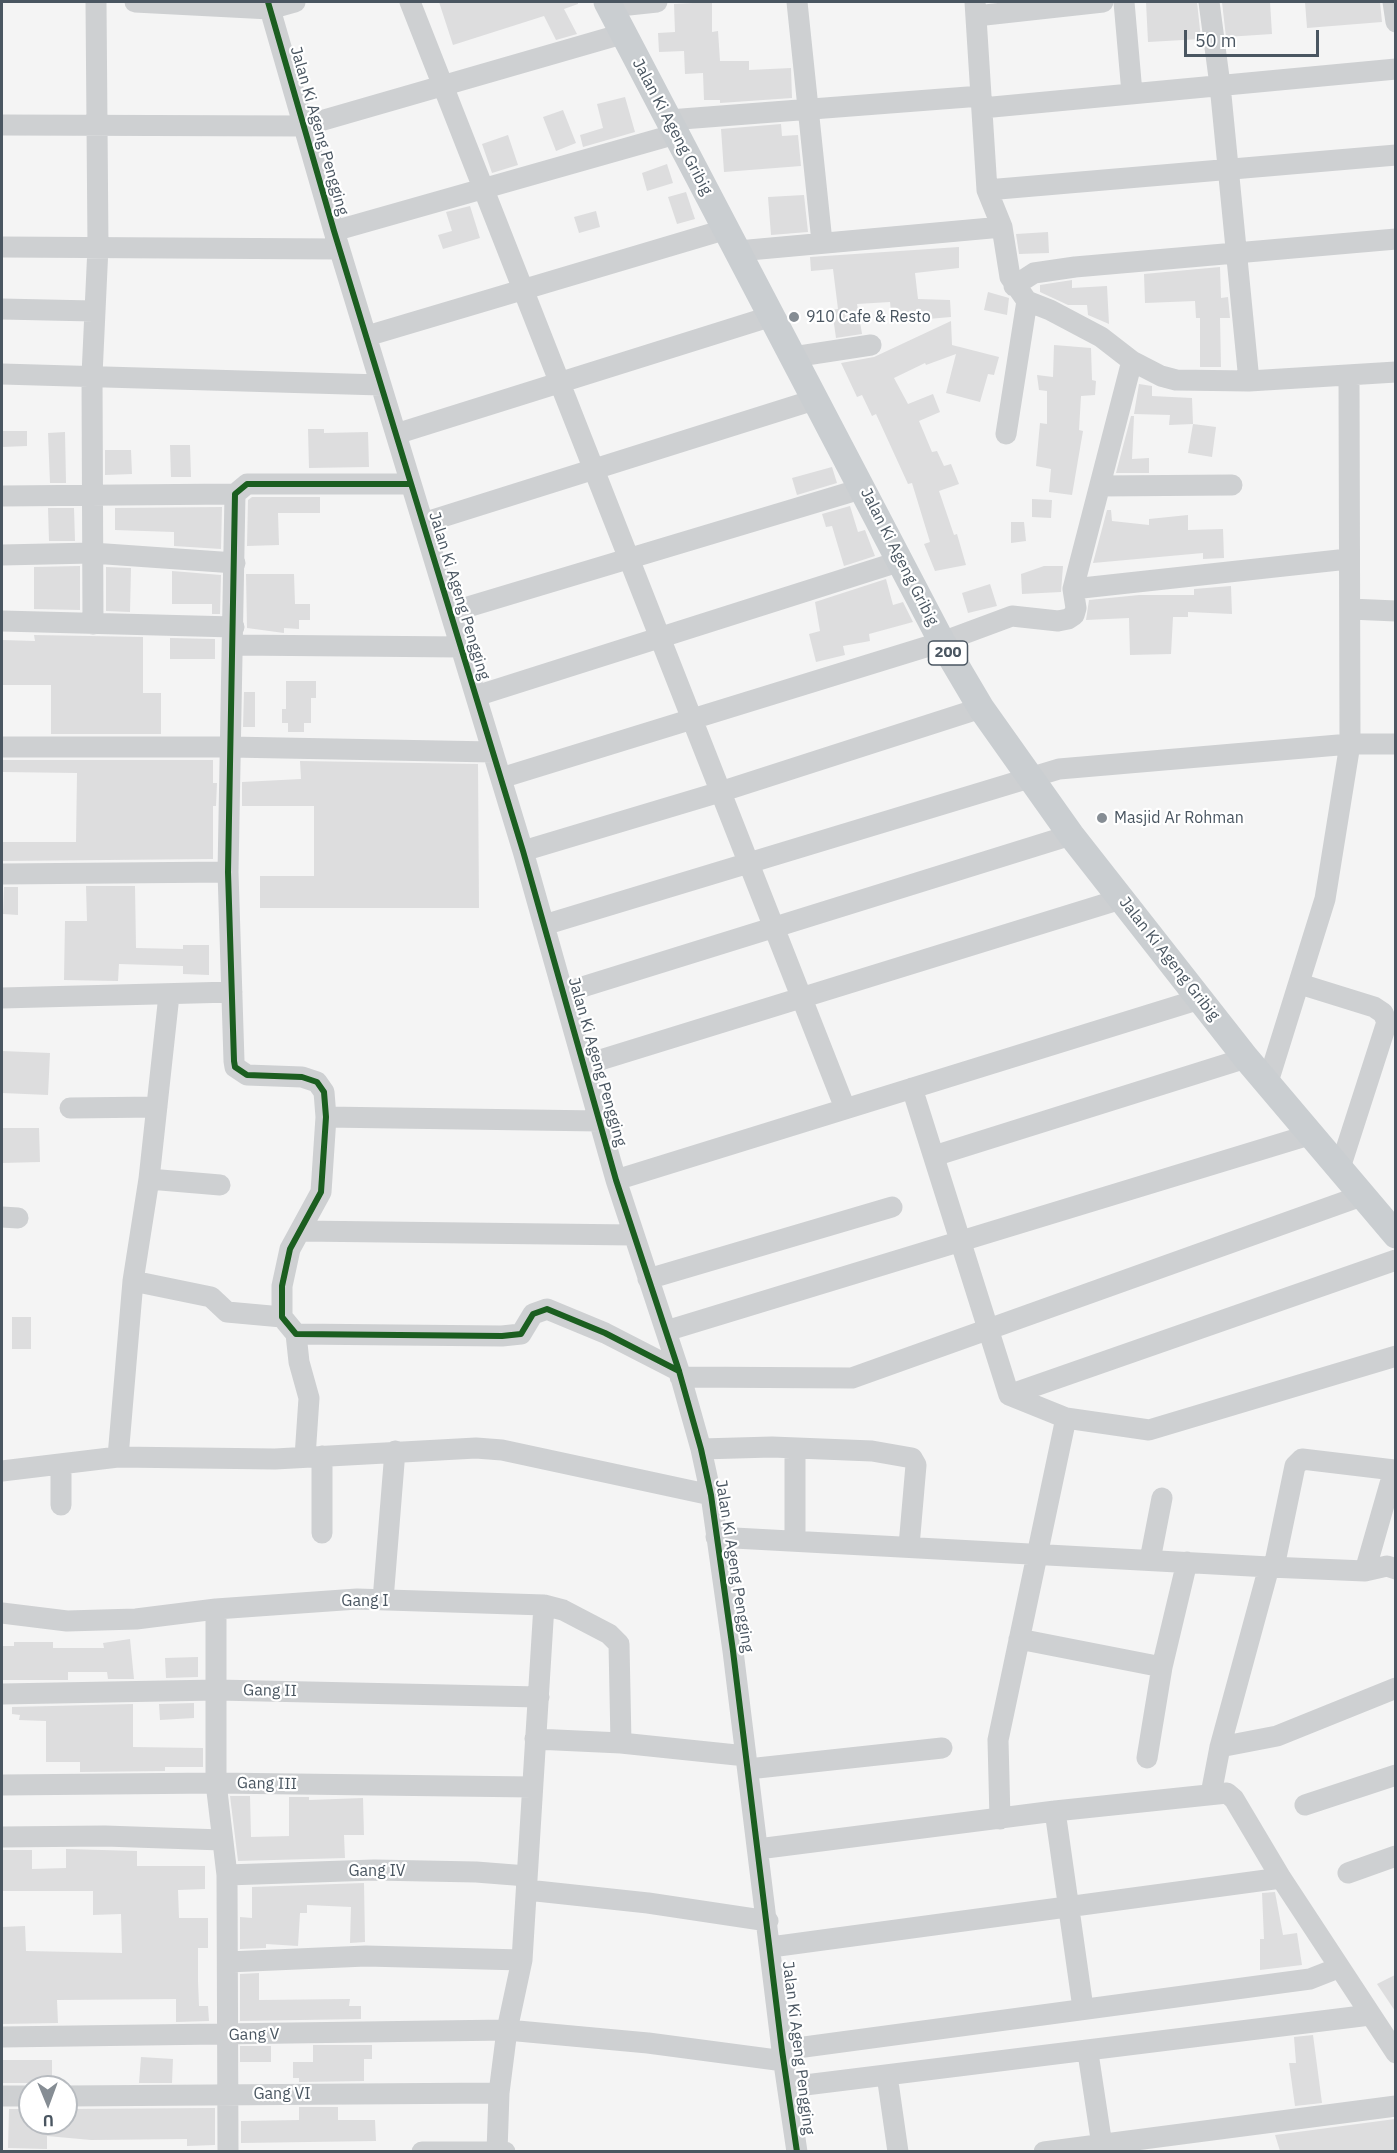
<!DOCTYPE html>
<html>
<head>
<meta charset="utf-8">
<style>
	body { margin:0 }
	#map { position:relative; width:1397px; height:2153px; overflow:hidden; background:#f4f4f4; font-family:"IBM Plex Sans",sans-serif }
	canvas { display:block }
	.frame { position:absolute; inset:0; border:3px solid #4a5661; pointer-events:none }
	.north { position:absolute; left:18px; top:2075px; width:60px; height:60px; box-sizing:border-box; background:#fff; border:2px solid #b7bbc0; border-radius:50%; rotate:179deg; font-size:16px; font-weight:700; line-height:24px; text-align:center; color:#4a5661 }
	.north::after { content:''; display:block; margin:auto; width:21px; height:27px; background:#868d94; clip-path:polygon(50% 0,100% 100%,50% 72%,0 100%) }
	.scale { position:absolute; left:1184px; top:30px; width:135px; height:27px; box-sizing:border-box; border:3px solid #4a5661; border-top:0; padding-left:8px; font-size:18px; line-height:21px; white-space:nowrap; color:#4a5661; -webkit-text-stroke:4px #fff; paint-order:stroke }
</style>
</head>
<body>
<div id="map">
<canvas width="1397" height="2153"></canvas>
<div class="frame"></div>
<div class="north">U</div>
<div class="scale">50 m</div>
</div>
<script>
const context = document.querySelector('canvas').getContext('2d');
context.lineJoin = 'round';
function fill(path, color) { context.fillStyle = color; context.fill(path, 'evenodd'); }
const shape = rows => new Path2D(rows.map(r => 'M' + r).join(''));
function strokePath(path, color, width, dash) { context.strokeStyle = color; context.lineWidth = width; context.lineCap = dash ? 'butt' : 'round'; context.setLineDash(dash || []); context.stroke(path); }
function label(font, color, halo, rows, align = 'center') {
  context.font = font + ' "IBM Plex Sans",sans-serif'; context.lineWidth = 4.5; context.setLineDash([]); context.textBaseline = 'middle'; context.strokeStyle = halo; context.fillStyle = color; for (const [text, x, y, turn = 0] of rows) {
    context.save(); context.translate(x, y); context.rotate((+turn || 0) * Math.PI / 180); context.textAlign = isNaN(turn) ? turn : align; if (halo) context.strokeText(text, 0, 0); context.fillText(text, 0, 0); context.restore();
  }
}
fill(shape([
	[439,2,578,2,578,4,564,9,577,34,556,40,544,16,453,45],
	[712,2,712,32,718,31,720,61,749,61,749,70,791,68,792,98,720,103,720,100,704,100,703,73,685,74,684,51,659,52,658,33,675,32,674,4],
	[1146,2,1197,2,1201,39,1148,42],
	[1222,2,1270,2,1272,34,1226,37],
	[1305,2,1380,2,1382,22,1307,28],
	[625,97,635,132,583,147,580,135,603,128,597,104],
	[563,110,576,143,556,151,543,117],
	[781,124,782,136,798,135,801,166,724,172,721,129],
	[508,135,518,165,492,173,482,144],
	[667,164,673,183,647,191,642,173],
	[686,192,695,219,677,224,668,197],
	[804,195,808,232,771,235,768,197],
	[470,206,480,238,443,249,438,235,452,231,446,212],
	[596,211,600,227,579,233,574,217],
	[1048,232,1049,253,1019,254,1016,234],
	[959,247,959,268,915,273,918,299,950,300,951,317,892,322,890,302,857,304,862,334,836,338,832,310,838,309,833,269,811,271,810,257],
	[1220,267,1221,298,1228,297,1230,318,1220,318,1221,367,1200,367,1200,318,1196,318,1195,301,1145,303,1144,274],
	[1072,280,1072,288,1107,286,1109,324,1088,315,1087,305,1068,305,1040,292,1040,285],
	[988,292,1009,298,1007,315,984,310],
	[951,321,952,345,999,357,994,375,988,374,980,402,946,393,956,354,926,365,925,363,894,378,908,404,933,394,940,412,919,421,932,452,937,451,944,466,951,464,959,484,939,491,954,535,957,534,966,565,935,571,924,544,930,542,912,483,908,484,876,414,872,416,862,395,857,397,841,363,874,357],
	[1054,345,1091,348,1092,380,1096,381,1095,395,1081,396,1079,430,1083,431,1072,495,1049,492,1051,469,1036,466,1040,423,1047,424,1047,391,1039,390,1037,375,1053,377],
	[1139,384,1152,386,1152,396,1192,398,1193,424,1169,425,1170,415,1134,414],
	[1131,416,1134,416,1132,459,1149,458,1149,473,1116,473],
	[1193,424,1216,427,1212,457,1188,453],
	[308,429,324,429,324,433,368,432,369,467,309,468],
	[2,431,27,431,27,446,2,447],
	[65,432,66,483,50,483,48,433],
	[170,445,190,445,191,477,171,477],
	[105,450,131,450,132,474,105,475],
	[832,467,837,483,797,495,792,478],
	[252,497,320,497,320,513,278,513,279,545,247,546,248,500],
	[1032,499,1052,500,1051,518,1032,517],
	[850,506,858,532,865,530,875,556,844,566,832,526,826,527,822,514],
	[222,507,221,549,174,546,174,532,115,530,115,508],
	[48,508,74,508,75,541,49,541],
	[1107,510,1111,510,1112,521,1149,525,1149,519,1188,515,1188,530,1223,529,1224,558,1203,559,1203,553,1093,563],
	[1011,522,1024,522,1026,541,1011,543],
	[80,566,80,610,34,609,34,567],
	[1044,566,1063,566,1061,592,1022,594,1021,574],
	[106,567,131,568,130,612,106,611],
	[172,571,221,575,220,614,212,614,212,604,172,604],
	[246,574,294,574,295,604,310,604,310,620,299,620,299,629,284,628,284,633,247,628],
	[886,579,893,605,903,602,913,622,869,634,870,641,843,646,845,655,816,662,809,634,820,631,815,602],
	[990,584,997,606,968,613,962,593],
	[1231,586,1232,614,1188,612,1188,617,1173,617,1171,654,1130,655,1129,618,1086,620,1089,600,1139,595,1194,595,1194,589],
	[34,635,143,637,143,693,161,693,161,734,51,734,51,685,2,685,2,640,35,641],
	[170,638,215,639,215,659,170,659],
	[286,681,316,681,316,698,311,698,311,723,304,723,304,732,288,732,288,723,282,723,282,709,286,709],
	[244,692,255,692,255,727,243,727],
	[2,760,213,760,213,783,217,783,216,806,213,806,213,859,2,861,2,842,76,842,77,773,2,772],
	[300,761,478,764,479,908,260,908,260,876,314,876,314,806,242,806,242,782,301,779],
	[86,886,135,886,136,948,183,949,183,945,209,945,209,975,183,974,183,966,119,964,118,981,64,980,65,921,87,921],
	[4,887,18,887,18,915,3,914],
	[2,1051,50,1053,48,1095,2,1093],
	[2,1128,39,1128,40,1162,2,1163],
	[12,1317,31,1317,31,1349,12,1349],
	[130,1639,134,1679,108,1679,107,1672,68,1672,68,1680,2,1680,2,1646,14,1646,14,1642,53,1642,53,1648,104,1648,103,1643],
	[198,1657,198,1677,166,1678,165,1658],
	[194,1703,194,1718,160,1720,159,1704],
	[133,1704,133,1747,203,1748,203,1767,165,1767,165,1771,80,1772,80,1762,46,1762,46,1721,19,1720,20,1715,12,1714,12,1707],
	[230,1796,250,1796,251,1837,289,1836,289,1797,309,1797,309,1800,363,1798,364,1835,344,1835,345,1858,238,1861],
	[66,1849,137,1851,137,1866,205,1866,205,1889,178,1890,179,1918,208,1918,208,1948,198,1948,198,1981,199,2006,208,2006,209,2021,176,2022,176,1999,57,2000,58,2023,2,2024,2,1927,25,1926,26,1951,122,1953,121,1914,93,1915,93,1891,2,1891,2,1850,32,1850,32,1869,66,1868],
	[364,1883,365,1942,350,1943,351,1907,307,1905,307,1913,300,1913,298,1946,266,1944,266,1948,240,1949,240,1917,252,1918,252,1887],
	[1275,1892,1283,1935,1297,1933,1302,1965,1260,1970,1260,1939,1264,1939,1262,1893],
	[259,1973,259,2000,350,1999,349,2006,361,2006,361,2019,240,2021,240,1974],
	[1395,1975,1395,2011,1377,1984],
	[1313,2035,1322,2103,1295,2106,1289,2063,1296,2063,1294,2037],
	[313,2045,372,2045,372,2059,364,2059,364,2081,299,2082,299,2078,293,2078,293,2062,313,2062],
	[240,2046,271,2046,271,2062,240,2062],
	[141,2057,173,2059,172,2083,139,2083],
	[2,2060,52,2060,52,2083,2,2083],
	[299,2107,338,2107,338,2120,375,2120,376,2141,241,2143,241,2121,299,2120],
	[215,2108,215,2145,187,2146,187,2139,91,2140,47,2136,47,2149,8,2148,9,2109,30,2109,30,2123,66,2123,66,2109],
	[1395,2119,1395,2151,1280,2151,1275,2135]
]), '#ddddde');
strokePath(shape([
	[135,2,270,9,295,2],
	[268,2,334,231,523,851,616,1180,679,1371,701,1449,711,1495,733,1651,782,2050,797,2152],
	[410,2,845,1108],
	[797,2,822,242],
	[975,2,987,190,1002,227,1010,277,1027,301,1050,310,1101,337,1132,361,1161,376,1176,380,1249,381,1396,372],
	[1124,2,1132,93],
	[1209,2,1220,85,1249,381],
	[1393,2,1396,22],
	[610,7,657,2],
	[976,16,1103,2],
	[982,108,1396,69],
	[669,120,981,96],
	[2,125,303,126,622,34],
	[987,190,1396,155],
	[334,231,676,134],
	[2,247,339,249],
	[738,251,1002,227],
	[1014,286,1034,273,1075,267,1396,239],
	[2,309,93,311],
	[367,336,727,229],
	[793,357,871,345],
	[2,374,381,385],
	[396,434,772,316],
	[1006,434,1027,301],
	[410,484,247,484,235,494,228,872,234,1061,235,1067,247,1075,302,1077,317,1082,324,1092,326,1117,321,1192,290,1249,282,1286,282,1317,296,1334,502,1336,521,1334,533,1314,547,1309,605,1333,679,1371],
	[1100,486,1232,485],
	[2,496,235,494],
	[423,523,817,399],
	[2,555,92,553,235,563],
	[1073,589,1348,559],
	[1350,609,1396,611],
	[451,612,864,488],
	[2,621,234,627],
	[93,624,92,375,98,247,96,2],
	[234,645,461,647],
	[476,696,901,561],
	[2,747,230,747,493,752],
	[501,778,942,642,1012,616,1058,621,1068,619,1074,615,1076,608,1073,589,1132,361],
	[523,851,720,792,981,708],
	[2,874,228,872],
	[544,925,1059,769,1350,744,1396,744],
	[1300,984,1374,1007,1383,1013,1387,1022,1339,1171],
	[563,993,1071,835],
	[2,998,232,992],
	[584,1065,1121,899],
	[1267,1085,1325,899,1350,744,1349,376],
	[912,1088,1009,1395],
	[70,1108,157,1107],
	[326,1117,599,1121],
	[934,1156,1246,1058],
	[149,1179,220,1185],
	[616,1180,1200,999],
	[2,1217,18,1218],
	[301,1231,633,1235],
	[648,1279,892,1207],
	[133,1281,211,1297,227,1312,282,1317],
	[666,1331,1309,1135],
	[296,1334,299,1362,309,1398,305,1457],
	[680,1377,852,1378,1361,1196],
	[1009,1395,1396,1260],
	[1009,1395,1066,1418,1149,1430,1396,1356],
	[795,1448,795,1541],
	[701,1449,772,1447,872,1451,912,1458,916,1465,909,1546],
	[322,1456,322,1533],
	[118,1457,133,1281,149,1179,169,995],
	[61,1466,61,1505],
	[2,1471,118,1457,275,1459,476,1448,502,1450,711,1495],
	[716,1537,1269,1567,1365,1571,1387,1566,1396,1569],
	[1150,1560,1162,1498],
	[1274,1567,1295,1466,1302,1459,1394,1470,1365,1571],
	[383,1600,395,1451],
	[216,1609,216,1783,227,1875,228,2152],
	[2,1613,67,1621,136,1619,216,1609,357,1599,544,1605,563,1610,609,1634,619,1644,621,1743],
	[1019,1639,1162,1667],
	[2,1694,217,1690,539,1697],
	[535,1739,621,1743,746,1756],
	[1220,1747,1277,1736,1396,1688],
	[1147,1758,1162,1667,1187,1562],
	[748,1769,942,1748],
	[2,1785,216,1783,532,1787],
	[1211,1794,1220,1747,1269,1567],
	[1305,1805,1396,1775],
	[1055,1811,1083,2008],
	[1000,1819,998,1740,1066,1418],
	[2,1837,105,1836,222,1840],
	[758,1849,1055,1811,1227,1793,1234,1799,1281,1878,1396,2053],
	[1348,1873,1396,1856],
	[227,1875,374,1870,476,1872,527,1876],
	[527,1890,648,1903,768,1921],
	[771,1947,1281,1878],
	[228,1962,366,1956,522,1960],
	[2,2037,507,2030,648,2043,784,2061],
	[782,2050,1310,1979,1338,1968],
	[1088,2053,1103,2152],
	[887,2075,898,2152],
	[789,2087,1370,2015],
	[2,2096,30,2096],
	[66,2096,499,2093],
	[422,2152,505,2152],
	[497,2152,499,2093,507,2030,522,1960,544,1605],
	[1044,2152,1396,2106]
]), '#ced0d2', 21);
strokePath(shape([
	[607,2,942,642,981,708,1071,835,1246,1058,1396,1235]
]), '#caced1', 27);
strokePath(shape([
	[268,2,334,231,523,851,616,1180,679,1371,701,1449,711,1495,733,1651,782,2050,797,2152],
	[410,484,247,484,235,494,228,872,234,1061,235,1067,247,1075,302,1077,317,1082,324,1092,326,1117,321,1192,290,1249,282,1286,282,1317,296,1334,502,1336,521,1334,533,1314,547,1309,605,1333,679,1371]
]), '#1b5e20', 6);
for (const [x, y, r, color] of [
	[794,317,6,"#868d94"],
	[1102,818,6,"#868d94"]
]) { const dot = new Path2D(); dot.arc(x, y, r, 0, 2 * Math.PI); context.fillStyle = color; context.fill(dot); strokePath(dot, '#fff', 2); }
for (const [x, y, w] of [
	[948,653,39]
]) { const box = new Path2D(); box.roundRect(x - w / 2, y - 12, w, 24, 4.5); context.fillStyle = '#fff'; context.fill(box); strokePath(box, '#4a5661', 1.5); }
label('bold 15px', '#4a5661', null, [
	["200",948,653]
]);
label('16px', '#4a5661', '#fff', [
	["Jalan Ki Ageng Gribig",672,127,62],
	["Jalan Ki Ageng Pengging",319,131,74],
	["Jalan Ki Ageng Gribig",899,557,63],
	["Jalan Ki Ageng Pengging",459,596,73],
	["Jalan Ki Ageng Gribig",1169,959,52],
	["Jalan Ki Ageng Pengging",597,1062,74],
	["Jalan Ki Ageng Pengging",734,1566,81],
	["Gang I",365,1601],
	["Gang II",270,1691,1],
	["Gang III",267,1784,1],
	["Gang IV",377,1871],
	["Gang V",254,2035,-1],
	["Jalan Ki Ageng Pengging",798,2048,83],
	["Gang VI",282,2094]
]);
label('16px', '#4a5661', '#fff', [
	["910 Cafe & Resto",806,317],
	["Masjid Ar Rohman",1114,818]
], 'left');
</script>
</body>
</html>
